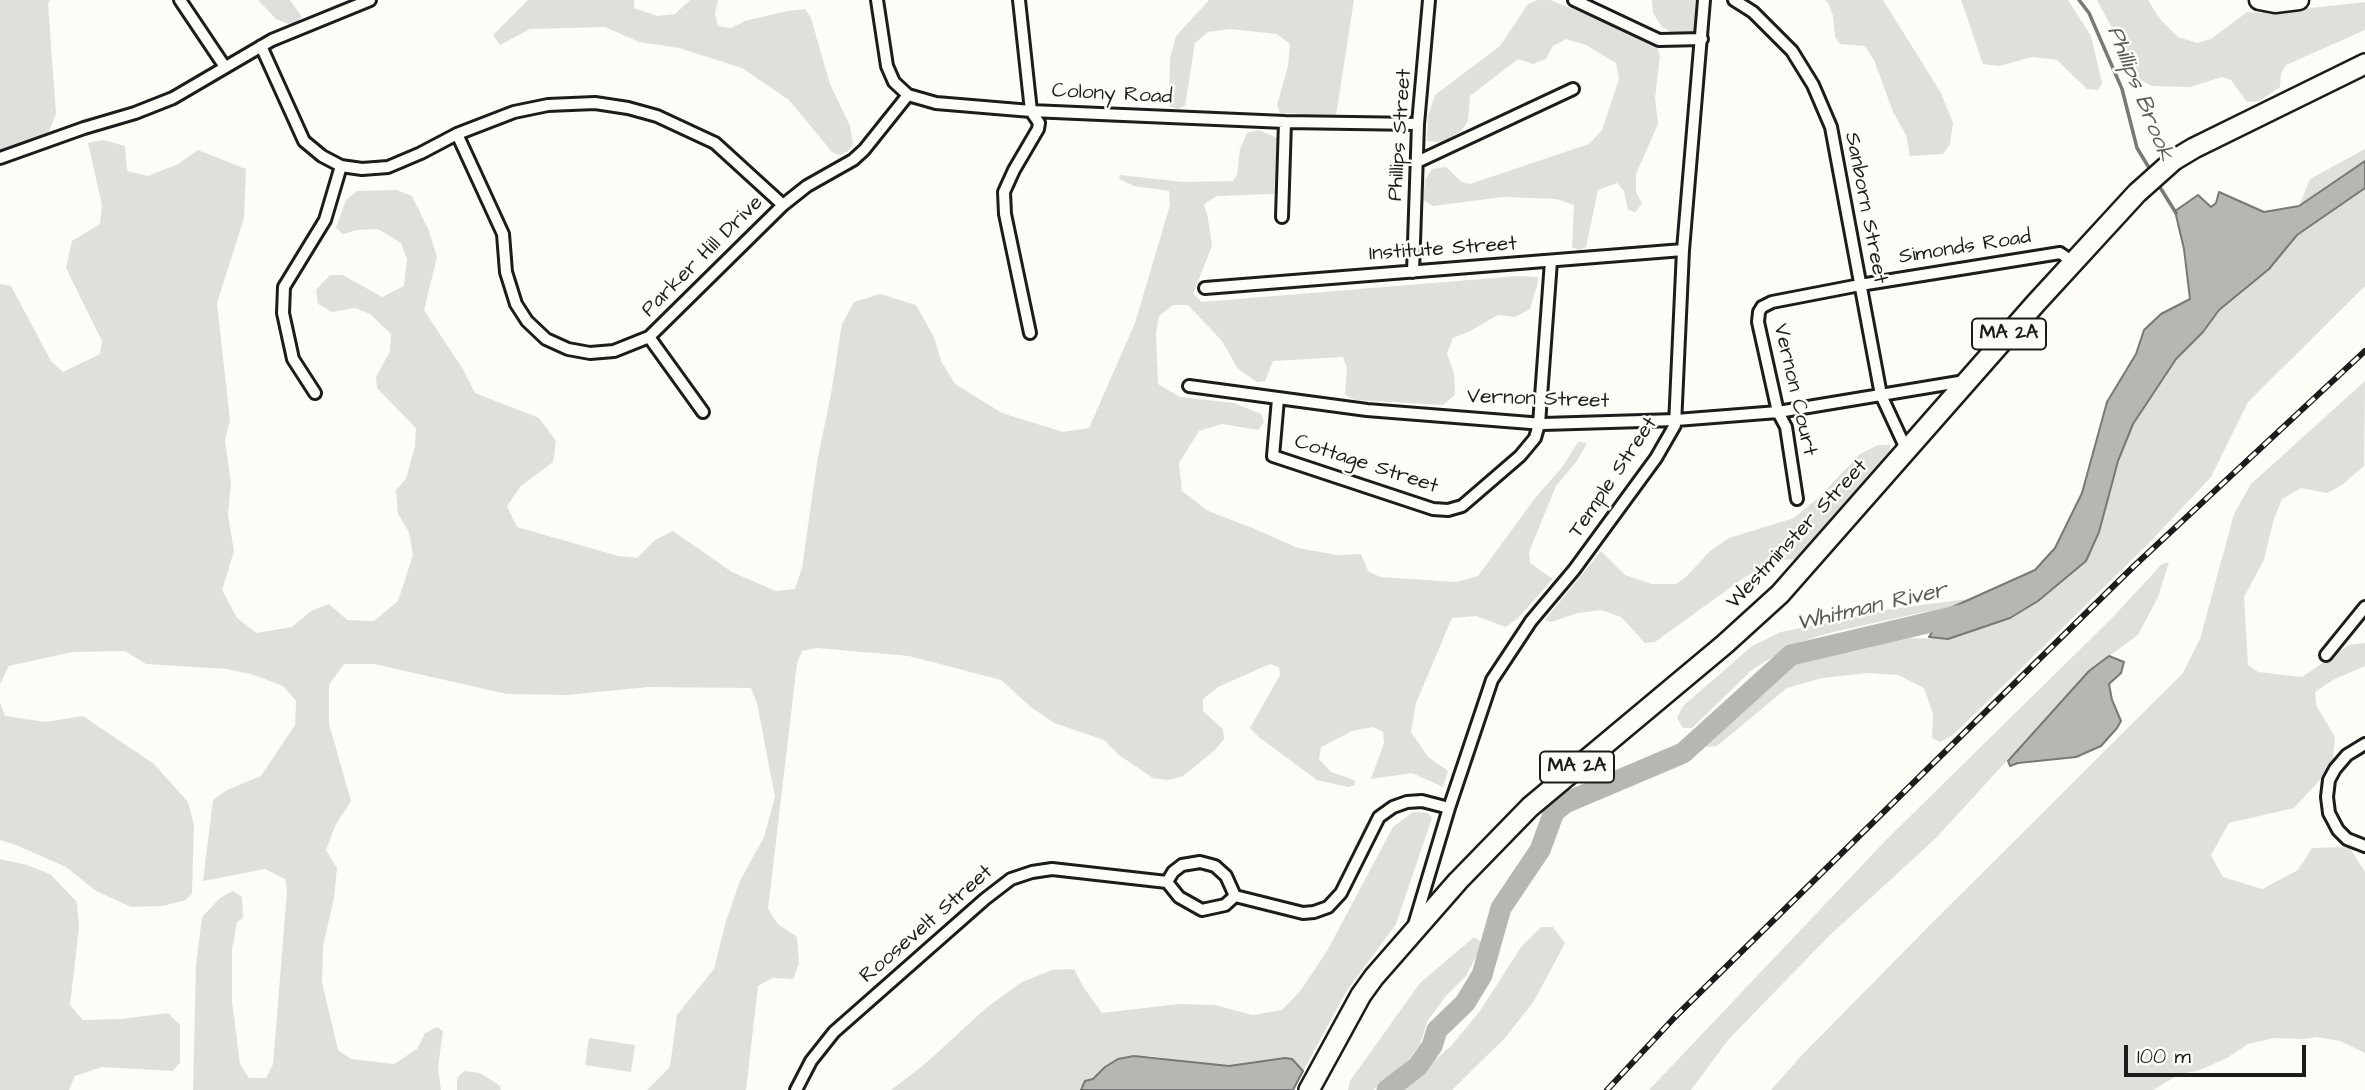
<!DOCTYPE html>
<html>
<head>
<meta charset="utf-8">
<style>
	body { margin:0 }
	#map { position:relative; width:2365px; height:1090px; overflow:hidden; background:#fdfcf7; font-family:"Architects Daughter",sans-serif }
	canvas { display:block }
	.scale { position:absolute; left:2124px; top:1045px; width:182px; height:32px; box-sizing:border-box; border:4px solid #1c1c1c; border-top:0; padding-left:9px; font-size:21px; line-height:24px; white-space:nowrap; color:#1c1c1c; -webkit-text-stroke:5px #fdfcf7; paint-order:stroke }
</style>
</head>
<body>
<div id="map">
<canvas width="2365" height="1090"></canvas>
<div class="scale">100 m</div>
</div>
<script>
const context = document.querySelector('canvas').getContext('2d');
context.lineJoin = 'round';
function fill(path, color) { context.fillStyle = color; context.fill(path, 'evenodd'); }
const shape = rows => new Path2D(rows.map(r => 'M' + r).join(''));
function strokePath(path, color, width, dash) { context.strokeStyle = color; context.lineWidth = width; context.lineCap = dash ? 'butt' : 'round'; context.setLineDash(dash || []); context.stroke(path); }
function label(font, color, halo, rows, align = 'center') {
  context.font = font + ' "Architects Daughter",sans-serif'; context.lineWidth = 5; context.setLineDash([]); context.textBaseline = 'middle'; context.strokeStyle = halo; context.fillStyle = color; for (const [text, x, y, turn = 0] of rows) {
    context.save(); context.translate(x, y); context.rotate((+turn || 0) * Math.PI / 180); context.textAlign = isNaN(turn) ? turn : align; if (halo) context.strokeText(text, 0, 0); context.fillText(text, 0, 0); context.restore();
  }
}
fill(shape([
	[0,0,50,0,48,3,56,114,48,133,0,150],
	[258,0,290,0,302,17,296,23,288,24,276,19],
	[528,0,634,0,634,8,657,16,675,14,690,0,718,0,715,14,718,26,731,28,745,21,787,11,805,9,811,18,830,84,850,126,853,144,847,152,838,155,832,152,789,100,742,68,679,48,639,42,605,27,530,29,500,45,493,35],
	[1209,0,1354,0,1336,115,1280,113,1277,105,1288,66,1290,44,1277,34,1230,29,1208,32,1195,43,1185,106,1178,109,1169,106,1170,58,1176,36],
	[1538,0,1550,0,1630,32,1657,46,1660,56,1655,98,1658,124,1636,174,1636,192,1642,204,1635,212,1628,210,1624,191,1617,183,1598,190,1586,247,1579,250,1572,247,1574,205,1556,199,1503,197,1433,206,1423,200,1425,180,1432,169,1446,167,1462,182,1470,184,1589,144,1602,130,1619,79,1616,63,1586,45,1566,39,1553,46,1546,59,1533,64,1518,59,1470,96,1468,121,1461,131,1443,142,1427,141,1428,116,1435,95,1500,46,1528,4],
	[1652,0,1697,0,1698,12,1694,34,1677,35,1662,27,1653,13],
	[1825,0,1883,0,1941,93,1953,123,1950,144,1943,154,1910,156,1906,135,1893,112,1874,60,1865,46,1840,44,1835,37,1833,16,1829,4],
	[1961,0,2068,0,2091,36,2102,83,2098,90,2087,89,2057,60,2032,57,1999,66,1983,64],
	[2097,0,2148,0,2159,18,2178,37,2197,43,2211,39,2247,12,2265,13,2365,2,2365,30,2286,65,2281,74,2280,87,2259,101,2247,102,2231,80,2222,77,2190,87,2152,86,2140,80],
	[1259,130,1277,138,1274,194,1217,196,1204,204,1208,218,1212,246,1193,294,1202,302,1518,276,1538,277,1537,286,1530,309,1515,317,1498,315,1470,331,1453,338,1447,353,1454,373,1455,395,1443,405,1355,400,1345,395,1347,368,1343,357,1273,361,1265,381,1257,382,1238,369,1222,341,1188,305,1173,305,1159,316,1156,334,1158,384,1180,397,1234,403,1261,414,1264,422,1258,430,1222,424,1199,431,1179,463,1182,491,1208,511,1255,529,1298,548,1337,555,1361,554,1368,571,1380,577,1456,582,1478,576,1536,497,1563,466,1578,442,1587,443,1577,461,1556,486,1529,552,1530,563,1553,579,1518,618,1506,627,1476,616,1452,618,1416,703,1411,732,1428,757,1448,771,1443,787,1412,773,1371,779,1384,743,1383,732,1373,727,1352,731,1321,747,1319,759,1331,772,1354,780,1355,785,1348,787,1317,780,1260,738,1250,728,1280,675,1279,667,1270,664,1218,687,1203,699,1203,711,1223,729,1224,739,1215,750,1183,776,1168,780,1153,778,1119,755,1104,740,1054,723,1031,707,1001,680,909,656,817,648,802,651,797,663,768,909,778,924,797,937,799,963,793,979,772,978,758,986,746,1090,647,1090,670,1067,677,1015,714,969,726,921,740,881,764,837,775,797,757,703,751,688,648,687,567,695,507,694,374,664,344,664,329,685,329,724,351,801,335,826,326,850,337,868,334,898,323,946,322,982,338,1050,351,1059,394,1064,417,1049,425,1033,437,1027,443,1031,438,1067,441,1090,193,1090,196,965,202,917,220,898,233,891,242,897,243,918,237,922,232,950,232,1001,240,1064,249,1078,266,1078,273,1064,287,891,285,879,265,869,203,881,213,800,227,790,261,776,295,725,296,701,283,686,251,674,226,669,146,664,125,651,72,652,9,666,0,684,0,284,11,286,51,361,63,372,100,354,102,341,66,268,72,241,100,224,102,205,88,143,103,140,125,146,127,171,148,176,178,164,198,150,246,169,244,218,217,303,230,420,225,441,231,483,228,515,234,551,222,590,237,618,256,633,292,627,311,611,329,604,347,620,374,621,398,601,413,555,409,532,398,514,396,490,406,479,415,446,416,428,377,388,376,377,390,351,391,334,370,314,355,308,332,312,318,304,316,290,330,275,343,275,382,297,404,286,407,259,401,243,378,229,357,230,343,234,336,228,346,200,357,191,397,190,412,196,429,231,437,257,424,310,464,371,475,393,539,418,556,441,553,462,521,486,507,506,517,527,618,556,637,558,655,540,673,531,732,572,776,591,795,589,802,568,817,462,831,394,842,324,854,302,880,294,916,305,934,337,941,361,955,384,1002,413,1063,432,1089,428,1135,323,1170,205,1169,191,1134,186,1119,179,1120,175,1184,182,1233,181,1237,175,1240,149,1247,133],
	[2365,149,2365,161,2299,206,2310,179],
	[2365,188,2365,286,2248,402,2211,477,2148,544,1953,735,1940,742,1932,738,1933,714,1924,688,1898,675,1868,673,1822,678,1787,688,1717,746,1706,747,1707,739,1792,661,1901,638,1948,639,2010,618,2038,601,2086,561,2099,532,2118,461,2133,424,2176,359,2203,332,2219,310,2269,269,2297,235],
	[2365,381,2364,466,2342,485,2327,493,2301,488,2282,499,2273,522,2264,560,2244,597,2248,665,2258,672,2302,677,2349,645,2365,643,2365,666,2333,680,2315,692,2316,705,2335,737,2332,767,2294,808,2229,823,2211,855,2223,877,2262,889,2298,870,2312,848,2349,847,2365,872,2365,1053,2340,1041,2317,1037,2304,1039,2274,1038,2248,1044,2227,1058,2200,1070,2180,1074,2153,1090,1771,1090,1803,1054,1928,927,2183,673,2200,639,2234,514,2251,484],
	[1878,445,1890,445,1891,452,1889,458,1845,511,1798,559,1778,560,1745,577,1655,642,1645,643,1621,617,1601,610,1578,613,1551,622,1545,620,1601,551,1625,575,1652,584,1676,584,1687,576,1710,551,1729,538,1794,518,1818,498,1860,454],
	[2169,562,2158,597,2138,635,2089,671,1935,839,1830,935,1728,1040,1691,1090,1649,1090,1886,840,2113,617,2162,564],
	[1969,599,1946,610,1924,612,1833,632,1796,643,1753,669,1692,728,1683,728,1677,718,1683,706,1752,646,1781,632,1890,609],
	[0,702,5,716,45,722,83,716,154,764,188,802,194,825,192,893,186,900,163,906,131,907,96,891,66,867,16,845,0,840],
	[1413,812,1428,813,1432,818,1396,924,1346,992,1303,1071,1292,1059,1285,1058,1229,1066,1150,1056,1105,1067,1081,1090,891,1090,925,1064,986,1008,1022,982,1052,970,1074,969,1084,988,1102,1013,1179,1004,1215,1005,1253,1015,1282,1010,1301,990,1327,951,1393,827],
	[0,859,27,865,50,874,77,902,79,927,70,1005,83,1020,122,1019,168,1013,180,1025,180,1062,173,1071,102,1067,75,1076,69,1090,0,1090],
	[1541,927,1553,927,1565,943,1534,1001,1505,1038,1452,1090,1401,1090,1451,1046,1480,1011,1521,947],
	[1474,937,1483,943,1466,976,1446,996,1428,1020,1420,1044,1403,1067,1373,1090,1348,1090,1350,1081,1420,983],
	[589,1038,635,1045,631,1072,585,1065],
	[464,1071,480,1073,499,1085,501,1090,457,1090,457,1078]
]), '#e0dfdb');
const water = shape([
	[2365,161,2365,188,2297,235,2269,269,2219,310,2203,332,2176,359,2133,424,2118,461,2099,532,2086,561,2038,601,2010,618,1948,639,1929,637,1946,610,2035,570,2055,548,2082,493,2107,402,2136,354,2144,330,2161,314,2190,299,2184,249,2175,211,2198,195,2211,207,2216,203,2219,192,2264,212,2299,206,2365,161],
	[2109,656,2124,662,2121,673,2109,684,2112,700,2121,721,2117,728,2101,746,2076,757,2018,763,2010,766,2008,761,2089,671,2109,656],
	[1134,1056,1229,1066,1285,1058,1292,1059,1303,1071,1293,1090,1081,1090,1085,1081,1093,1079,1105,1067,1118,1059,1134,1056]
]);
fill(water, '#b7b6b2');
strokePath(water, '#797876', 2);
strokePath(shape([
	[2079,0,2089,13,2122,89,2137,148,2151,171],
	[2158,184,2176,213]
]), '#797876', 3.5);
strokePath(shape([
	[1387,1090,1417,1067,1432,1046,1437,1030,1465,1003,1482,975,1501,908,1540,850,1554,812,1565,803,1683,753,1791,655,1965,614]
]), '#b7b6b2', 21);
const minor = shape([
	[180,0,225,67],
	[877,0,887,66,894,82,908,95,936,103,1031,111,1285,122,1418,124],
	[1019,0,1031,111,1039,123,1038,129,1014,170,1004,192,1005,214,1030,333],
	[1574,0,1659,40,1702,39],
	[1734,0,1753,12,1792,51,1813,85,1831,127,1881,395,1907,451],
	[261,46,304,141,322,156,341,166,362,169,388,167,421,153,457,134,514,112,548,105,595,103,628,108,657,116,715,143,783,205],
	[457,134,503,234,506,272,516,304,527,321,546,339,568,349,590,353,614,351,649,337,783,205,807,186,853,160,864,150,908,95],
	[0,158,84,128,135,113,173,98,272,40,370,0],
	[1417,162,1573,89],
	[1282,217,1285,122],
	[1413,272,1418,124,1429,0],
	[1205,288,1683,250],
	[649,337,703,412],
	[1189,386,1367,410,1543,424,1676,420,1778,412,1965,381],
	[315,393,293,359,283,313,284,287,325,220,341,166],
	[1278,399,1273,456,1433,509,1448,510,1462,506,1520,456,1535,438,1539,424,1551,261],
	[1797,499,1786,427,1778,412,1758,322,1759,312,1762,307,1772,302,1860,285,2060,253,2073,262],
	[2326,655,2365,607],
	[2365,744,2347,755,2335,769,2329,780,2327,797,2329,813,2338,830,2347,839,2365,846],
	[1235,896,1225,905,1202,910,1179,897,1167,882,1173,872,1182,865,1200,862,1215,866,1226,876,1235,896,1303,913,1314,912,1328,907,1341,893,1379,817,1393,807,1407,802,1422,801,1449,808],
	[1414,925,1449,808,1492,680,1531,621,1574,570,1656,458,1675,425,1683,250,1704,0],
	[796,1090,811,1061,834,1032,985,899,1011,879,1032,872,1052,869,1167,882]
]);
const primary = shape([
	[2259,0,2275,3,2299,0]
]);
const trunk = shape([
	[1309,1090,1361,995,1374,977,1458,881,1530,807,1725,644,1780,594,2036,303,2137,193,2174,160,2194,148,2365,64]
]);
strokePath(minor, '#1c1c1c', 16);
strokePath(primary, '#1c1c1c', 23);
strokePath(trunk, '#1c1c1c', 24);
strokePath(minor, '#fdfcf7', 10);
strokePath(primary, '#fdfcf7', 18);
strokePath(trunk, '#fdfcf7', 19);
const rail = shape([
	[1607,1090,1675,1017,2133,567,2365,351]
]);
strokePath(rail, '#1c1c1c', 6);
strokePath(rail, '#fdfcf7', 3.5, [10]);
for (const [x, y, w] of [
	[2009,334,74],
	[1577,767,74]
]) { const box = new Path2D(); box.roundRect(x - w / 2, y - 15.5, w, 31, 5); context.fillStyle = '#fdfcf7'; context.fill(box); strokePath(box, '#1c1c1c', 2); }
label('bold 19px', '#1c1c1c', null, [
	["MA 2A",2009,334],
	["MA 2A",1577,767]
]);
label('21px', '#1c1c1c', '#fdfcf7', [
	["Colony Road",1112,95,3],
	["Phillips Street",1401,135,-86],
	["Sanborn Street",1865,208,79],
	["Simonds Road",1965,248,-9],
	["Institute Street",1443,250,-4],
	["Parker Hill Drive",703,257,-45],
	["Vernon Court",1794,390,77],
	["Vernon Street",1538,400,2],
	["Cottage Street",1366,465,18],
	["Temple Street",1614,478,-56],
	["Westminster Street",1798,535,-47],
	["Roosevelt Street",927,925,-41]
]);
label('italic 23px', '#5a5a58', '#fdfcf7', [
	["Phillips Brook",2139,94,68],
	["Whitman River",1872,608,-13]
]);
</script>
</body>
</html>
